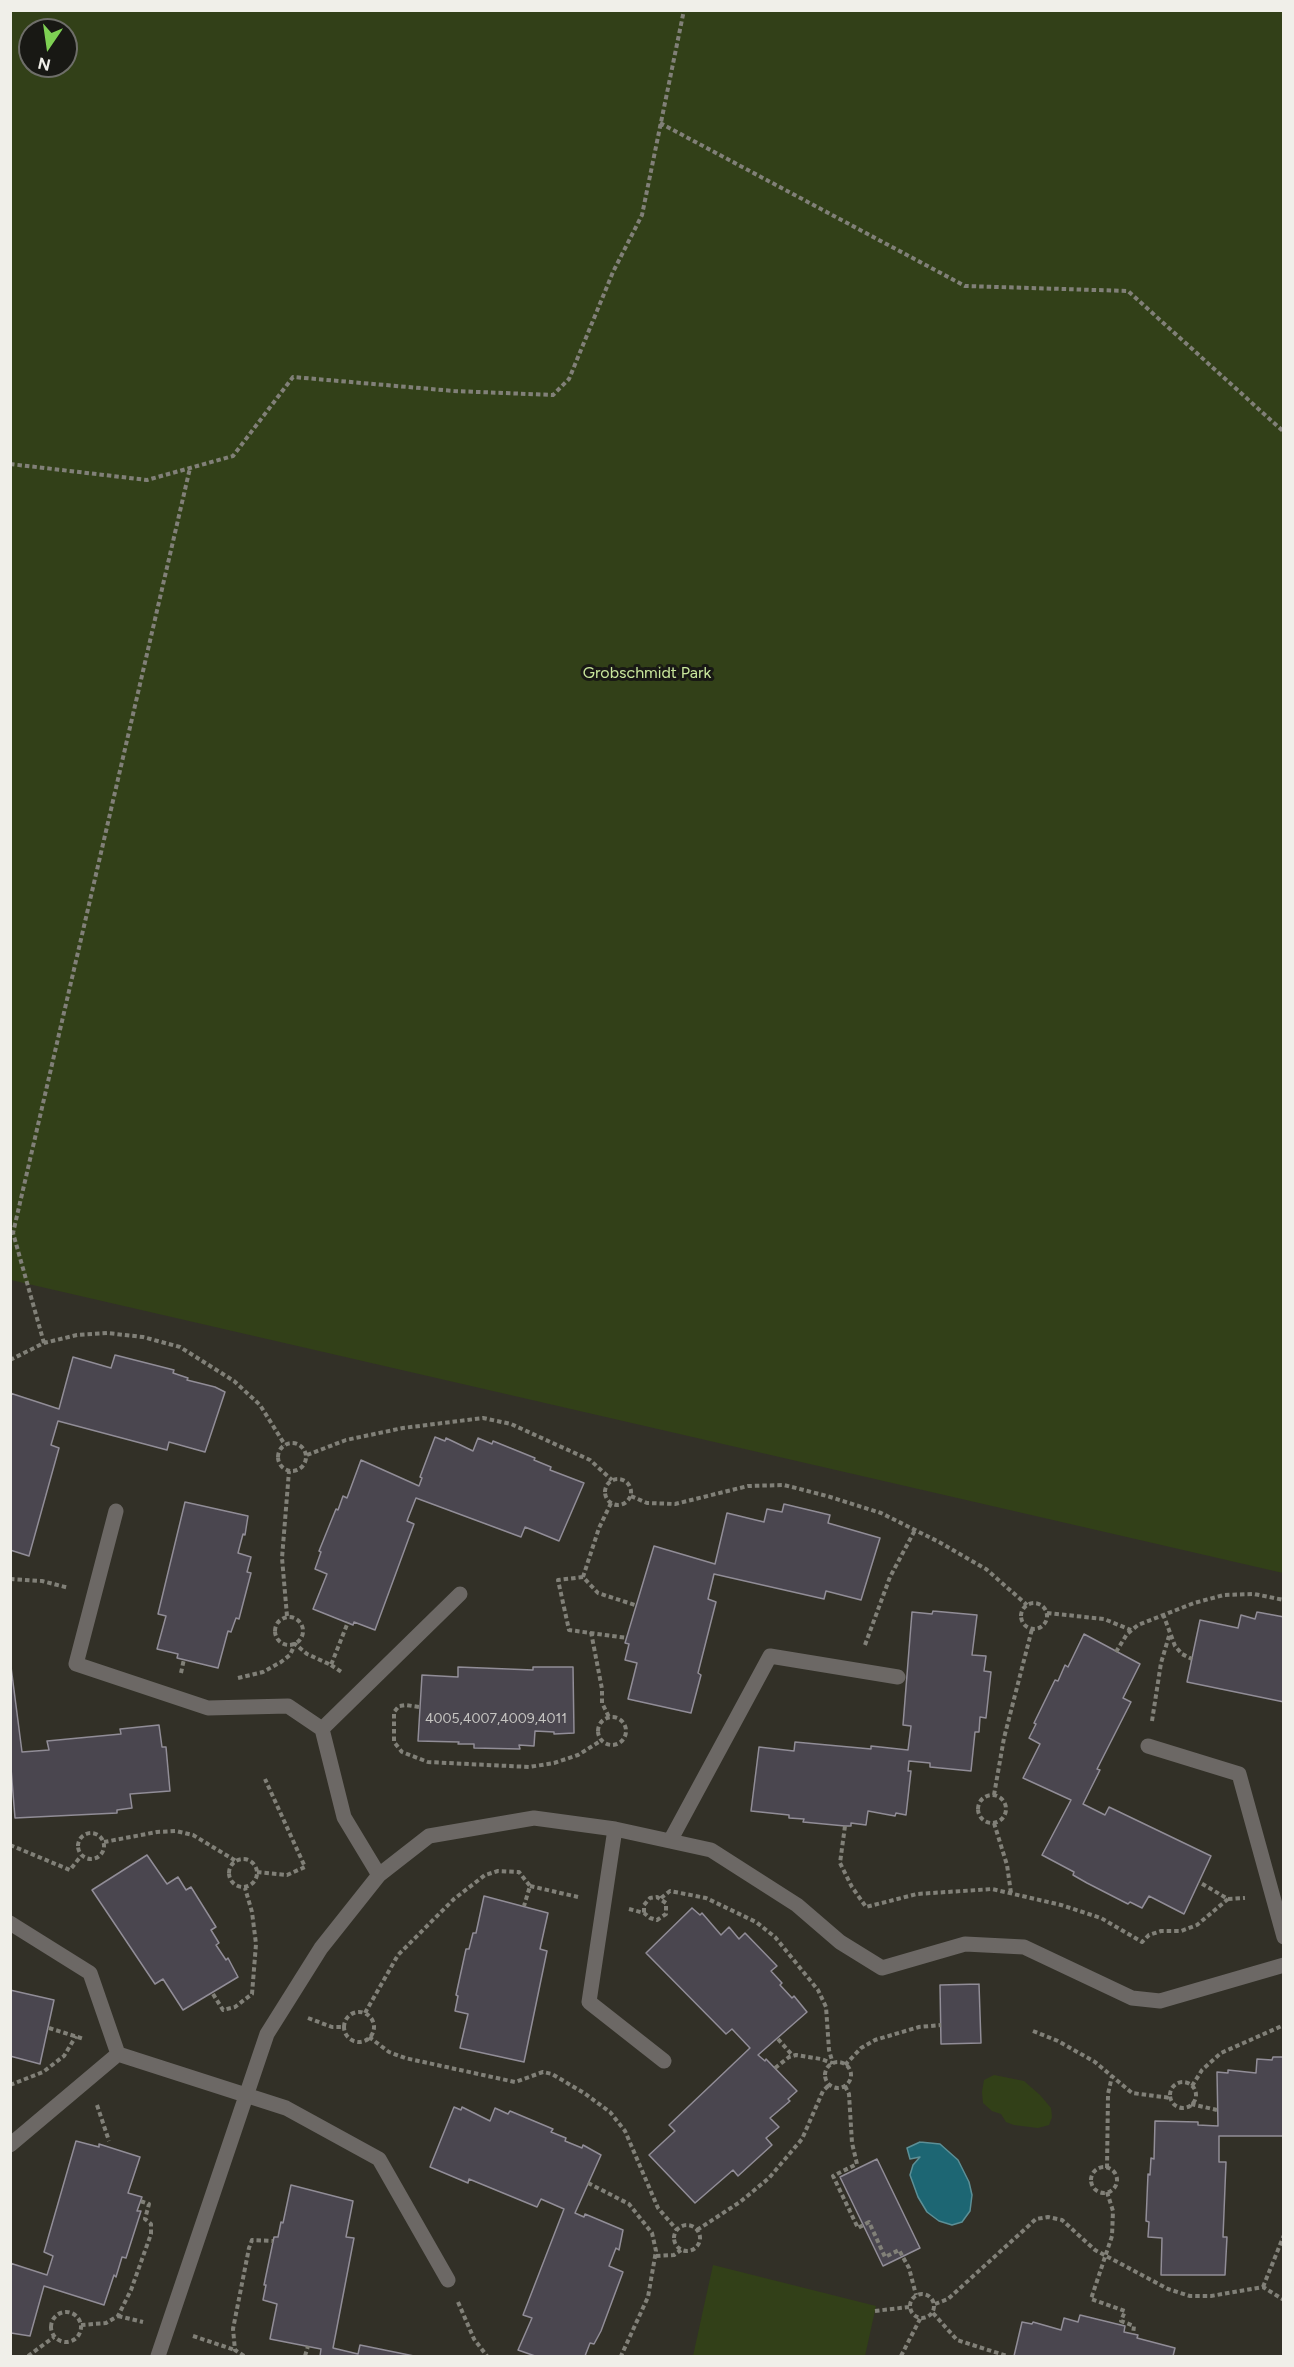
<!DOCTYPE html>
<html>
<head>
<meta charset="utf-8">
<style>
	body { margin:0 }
	#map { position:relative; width:1294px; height:2367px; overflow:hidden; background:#323027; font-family:Figtree,sans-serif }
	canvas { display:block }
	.frame { position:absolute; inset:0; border:12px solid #f0efe9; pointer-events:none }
	.north { position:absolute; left:18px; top:18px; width:60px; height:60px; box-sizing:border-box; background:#181814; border:2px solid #6e6e69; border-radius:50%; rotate:193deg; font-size:16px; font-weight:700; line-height:24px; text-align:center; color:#f0efe9 }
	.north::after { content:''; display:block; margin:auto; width:21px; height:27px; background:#7ed053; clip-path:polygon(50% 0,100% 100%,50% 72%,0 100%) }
</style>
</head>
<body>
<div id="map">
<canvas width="1294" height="2367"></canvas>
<div class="frame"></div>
<div class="north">N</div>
</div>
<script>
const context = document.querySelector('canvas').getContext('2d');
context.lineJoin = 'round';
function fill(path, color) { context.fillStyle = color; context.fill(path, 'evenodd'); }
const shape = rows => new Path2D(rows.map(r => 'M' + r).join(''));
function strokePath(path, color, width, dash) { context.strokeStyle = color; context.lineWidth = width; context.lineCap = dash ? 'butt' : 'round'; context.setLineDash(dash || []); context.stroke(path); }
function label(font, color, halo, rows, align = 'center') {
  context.font = font + ' Figtree,sans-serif'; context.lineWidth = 6; context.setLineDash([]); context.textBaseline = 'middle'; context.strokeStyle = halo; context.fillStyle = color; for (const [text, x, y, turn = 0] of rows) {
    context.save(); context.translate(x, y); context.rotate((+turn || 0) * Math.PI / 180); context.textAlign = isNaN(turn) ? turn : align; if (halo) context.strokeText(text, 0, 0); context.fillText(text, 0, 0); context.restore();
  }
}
fill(shape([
	[11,10,1283,11,1283,1573,11,1280],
	[30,30,66,30,66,66,30,66],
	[994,2075,1024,2081,1040,2095,1051,2108,1052,2117,1049,2125,1038,2128,1014,2125,1006,2122,1001,2114,992,2111,983,2103,982,2092,984,2080],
	[713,2265,876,2306,865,2356,693,2356]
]), '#324018');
const water = shape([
	[920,2142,940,2144,958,2160,969,2182,972,2195,970,2211,962,2222,952,2225,939,2221,927,2212,918,2197,910,2175,913,2165,920,2157,910,2159,907,2148,920,2142]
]);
fill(water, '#1d6673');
strokePath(water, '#5c8f96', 1.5);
const building = shape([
	[115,1355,174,1370,173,1373,188,1378,187,1380,215,1387,225,1392,205,1452,169,1442,167,1450,58,1421,51,1445,59,1448,29,1556,10,1550,10,1393,59,1409,73,1357,111,1368,115,1355],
	[435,1437,445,1441,446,1438,473,1451,478,1438,492,1444,493,1441,535,1458,534,1460,551,1467,550,1470,584,1483,559,1541,525,1527,521,1537,416,1498,407,1521,414,1524,375,1630,354,1622,353,1625,313,1609,327,1574,315,1569,321,1552,319,1551,336,1509,338,1510,343,1496,347,1498,361,1460,419,1486,422,1478,420,1477,435,1437],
	[185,1502,248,1516,245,1535,243,1534,238,1553,251,1557,247,1572,251,1573,239,1619,236,1618,231,1632,228,1631,218,1668,177,1658,178,1654,157,1649,166,1616,158,1614,185,1502],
	[784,1504,830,1515,828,1523,880,1538,861,1600,826,1591,824,1599,714,1574,708,1599,716,1602,698,1673,701,1675,691,1713,628,1699,637,1663,625,1660,629,1644,625,1643,654,1546,715,1564,727,1513,764,1522,767,1509,782,1512,784,1504],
	[933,1611,977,1615,972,1655,986,1656,984,1671,991,1672,986,1718,980,1717,979,1732,975,1732,971,1771,930,1767,930,1763,909,1761,908,1771,911,1771,906,1815,896,1813,895,1816,868,1811,866,1825,851,1823,851,1826,845,1826,803,1822,804,1819,789,1818,789,1815,751,1811,759,1747,794,1751,795,1742,871,1749,871,1746,908,1750,911,1726,903,1725,912,1612,932,1614,933,1611],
	[1257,1612,1284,1617,1284,1702,1187,1682,1200,1620,1238,1628,1241,1615,1255,1619,1257,1612],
	[1084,1634,1140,1664,1123,1698,1131,1702,1097,1769,1100,1770,1083,1804,1105,1815,1109,1807,1211,1856,1184,1914,1149,1896,1142,1908,1130,1902,1128,1904,1087,1883,1073,1875,1074,1872,1042,1855,1071,1800,1023,1778,1040,1744,1029,1738,1036,1724,1034,1723,1055,1680,1058,1681,1065,1665,1068,1667,1084,1634],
	[10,1659,22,1752,49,1750,47,1741,121,1734,120,1729,159,1725,162,1747,166,1747,170,1791,130,1794,132,1808,117,1810,117,1813,15,1818,10,1756,10,1659],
	[458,1667,533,1670,533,1667,573,1667,574,1733,554,1734,554,1732,535,1731,534,1746,519,1745,520,1749,474,1748,474,1744,458,1744,459,1742,418,1741,422,1675,458,1677,458,1667],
	[147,1855,167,1884,178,1877,186,1890,191,1887,216,1927,211,1930,219,1943,216,1945,226,1960,228,1958,238,1977,183,2010,163,1979,155,1984,92,1890,147,1855],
	[484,1896,548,1913,540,1949,547,1951,524,2062,460,2048,468,2014,455,2011,458,1996,456,1995,466,1949,469,1949,473,1933,476,1933,484,1896],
	[692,1908,700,1915,702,1913,721,1935,729,1927,739,1939,745,1933,777,1966,771,1971,782,1983,780,1985,792,1998,794,1996,807,2012,758,2055,765,2061,766,2059,797,2091,788,2099,790,2101,770,2118,779,2127,766,2138,772,2145,738,2176,733,2170,695,2203,649,2155,675,2131,669,2125,750,2048,732,2029,726,2034,646,1953,692,1908],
	[979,1984,981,2043,941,2044,940,1985,979,1984],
	[10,1990,54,2000,40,2064,10,2056,10,1990],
	[1273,2057,1284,2057,1284,2136,1219,2136,1219,2162,1226,2162,1223,2237,1227,2237,1225,2275,1161,2275,1162,2238,1148,2237,1149,2222,1146,2221,1148,2174,1150,2175,1151,2158,1154,2159,1155,2121,1198,2122,1198,2125,1218,2126,1217,2072,1228,2073,1228,2070,1256,2073,1257,2059,1272,2060,1273,2057],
	[454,2107,461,2110,462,2107,490,2121,495,2108,508,2114,510,2111,553,2129,551,2132,566,2138,565,2141,582,2148,583,2145,601,2155,575,2213,584,2217,585,2214,623,2230,619,2250,616,2248,609,2266,623,2272,601,2331,594,2344,590,2343,585,2356,535,2356,518,2350,532,2318,523,2315,564,2209,541,2199,537,2207,469,2179,468,2183,430,2167,454,2107],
	[76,2141,99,2147,99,2144,140,2157,128,2193,142,2197,137,2211,141,2211,126,2258,122,2257,116,2277,114,2275,104,2305,44,2286,30,2336,11,2333,10,2263,47,2275,53,2256,44,2252,76,2141],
	[877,2159,920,2248,883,2266,840,2177,877,2159],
	[291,2185,353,2201,346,2237,354,2238,333,2348,358,2354,360,2345,414,2356,320,2356,321,2349,270,2339,277,2304,263,2300,266,2285,264,2285,274,2237,278,2237,281,2222,283,2223,291,2185],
	[1080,2315,1125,2326,1124,2332,1138,2335,1137,2338,1175,2348,1173,2356,1014,2356,1022,2322,1032,2324,1033,2322,1061,2330,1064,2318,1078,2322,1080,2315]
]);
fill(building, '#4a464f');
strokePath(building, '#918d97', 1.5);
strokePath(shape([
	[660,123,965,286,1128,291,1284,432],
	[10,464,147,480,233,456,293,377,454,391,553,395,569,379,613,272,642,215,684,10],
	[44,1343,13,1233,190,468],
	[10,1360,44,1343,77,1335,107,1333,143,1337,180,1347,234,1381,260,1405,285,1445],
	'278 1457a14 14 0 1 1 28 0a14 14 0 1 1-28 0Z',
	[307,1455,346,1440,403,1428,483,1418,511,1424,590,1460,612,1480],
	'605 1492a13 13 0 1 1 26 0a13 13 0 1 1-26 0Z',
	[631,1496,647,1503,675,1504,748,1486,784,1485,827,1496,881,1513,939,1542,986,1569,1027,1605],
	[611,1503,599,1528,583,1577,598,1593,635,1605],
	[583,1577,558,1580,569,1630,627,1638],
	[10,1579,42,1581,69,1588],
	'1021 1616a13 13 0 1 1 26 0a13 13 0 1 1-26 0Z',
	[1047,1613,1104,1619,1131,1630],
	[1163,1614,1175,1646,1182,1654,1192,1659],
	[287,1616,282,1558,289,1471],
	'275 1631a14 14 0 1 1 28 0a14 14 0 1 1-28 0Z',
	[591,1632,602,1689,602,1703,609,1717],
	[865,1645,890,1577,915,1530],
	[1116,1652,1127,1634,1138,1625,1194,1603,1224,1595,1254,1594,1284,1600],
	[331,1665,343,1673],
	[181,1673,184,1659],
	[238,1678,263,1672,281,1662,290,1655,295,1644,307,1654,331,1665,348,1622],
	[419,1707,406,1705,399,1706,394,1712,394,1742,402,1752,428,1762,529,1767,554,1763,578,1755,602,1740],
	'598 1731a14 14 0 1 1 28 0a14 14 0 1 1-28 0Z',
	[1152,1721,1161,1663,1169,1636],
	[994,1795,1004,1738,1032,1629],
	'978 1809a14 14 0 1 1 28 0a14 14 0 1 1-28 0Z',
	[994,1823,1007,1865,1011,1893],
	[845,1826,840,1863,852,1887,866,1907,917,1894,992,1889,1061,1905,1101,1918,1142,1942,1149,1935,1161,1931,1181,1931,1197,1925,1228,1899,1199,1882],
	'78 1846a13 13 0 1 1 26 0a13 13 0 1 1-26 0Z',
	[104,1842,157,1832,176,1831,193,1835,236,1861],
	[10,1845,70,1870,81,1856],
	'229 1873a14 14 0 1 1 28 0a14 14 0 1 1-28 0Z',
	[257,1872,287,1875,305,1867,265,1779],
	[530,1886,578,1897],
	[661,1898,670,1891,706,1898,756,1922,775,1937,818,1990,826,2007,829,2050,833,2064],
	[1228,1899,1245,1898],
	[629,1909,644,1913,650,1918,657,1920,666,1914,666,1903,657,1897,650,1898,644,1905,644,1913],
	[213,1994,223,2010,235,2007,252,1994,256,1944,252,1912,245,1888],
	'344 2027a15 15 0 1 1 30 0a15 15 0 1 1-30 0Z',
	[365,2013,398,1955,454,1899,485,1875,498,1871,519,1872,530,1886,524,1906],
	[308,2018,332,2027,344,2027],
	[49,2028,84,2039],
	[1033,2031,1058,2041,1095,2062,1132,2093,1171,2098],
	[369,2037,389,2052,405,2058,515,2082,543,2072,552,2074,584,2093,610,2112,625,2131,658,2208,677,2230],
	[778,2039,793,2056],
	'825 2075a13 13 0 1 1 26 0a13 13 0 1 1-26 0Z',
	[845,2065,861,2048,875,2040,919,2027,941,2025],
	[775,2068,789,2057,796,2055,821,2059,832,2063],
	'1170 2095a13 13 0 1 1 26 0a13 13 0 1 1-26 0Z',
	[10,2085,43,2072,64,2056,76,2036],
	[845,2086,849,2094,852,2143,857,2164,833,2176,858,2228,869,2222,885,2257,899,2250,909,2268,916,2295],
	[1192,2086,1202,2070,1221,2053,1284,2025],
	[1191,2104,1217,2110],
	[97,2105,109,2141],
	'1091 2180a13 13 0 1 1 26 0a13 13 0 1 1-26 0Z',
	[1107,2168,1108,2094,1112,2076],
	[588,2183,629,2204,652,2233,656,2251,648,2297,621,2356],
	[1107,2192,1113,2211,1112,2236,1091,2299,1125,2311,1121,2321,1134,2326,1133,2334],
	'674 2238a13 13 0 1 1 26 0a13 13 0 1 1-26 0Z',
	[697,2230,740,2202,769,2178,802,2139,823,2091,829,2085],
	[656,2256,674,2255,681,2250],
	[1263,2287,1284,2235],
	'910 2306a12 12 0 1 1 24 0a12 12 0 1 1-24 0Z',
	[458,2302,474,2339,487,2356],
	[935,2304,948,2299,1036,2219,1048,2217,1062,2220,1095,2250,1168,2289,1190,2296,1211,2296,1263,2287,1284,2300],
	[875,2311,909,2307],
	'51 2327a15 15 0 1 1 30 0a15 15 0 1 1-30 0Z',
	[933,2313,957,2340,1007,2356],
	[118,2316,143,2322],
	[81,2325,106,2323,118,2316,131,2290,151,2234,151,2224,145,2219,149,2204,140,2201],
	[193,2336,235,2350],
	[28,2356,54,2337],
	[244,2356,235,2350,233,2329,249,2248,252,2240,273,2241],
	[305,2356,308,2346],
	[901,2356,920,2319]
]), '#818078', 4, [4.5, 3]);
strokePath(shape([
	[116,1511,76,1664,208,1708,288,1706,322,1729,344,1817,379,1875],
	[322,1729,460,1594],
	[1148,1746,1239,1774,1284,1937],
	[615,1829,589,2002,664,2061],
	[670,1841,770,1656,898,1677],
	[10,1923,90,1973,118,2054],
	[10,2145,118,2054,286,2108,379,2159,448,2280],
	[158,2356,267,2034,321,1948,379,1875,429,1836,534,1818,615,1829,711,1850,797,1905,840,1942,882,1968,965,1944,1024,1947,1132,1998,1160,2001,1284,1965]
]), '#6c6865', 15);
label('14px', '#c6c5c2', null, [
	["4005,4007,4009,4011",496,1719]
]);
label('16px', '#c9e79c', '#181814', [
	["Grobschmidt Park",647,673]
]);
</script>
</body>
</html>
